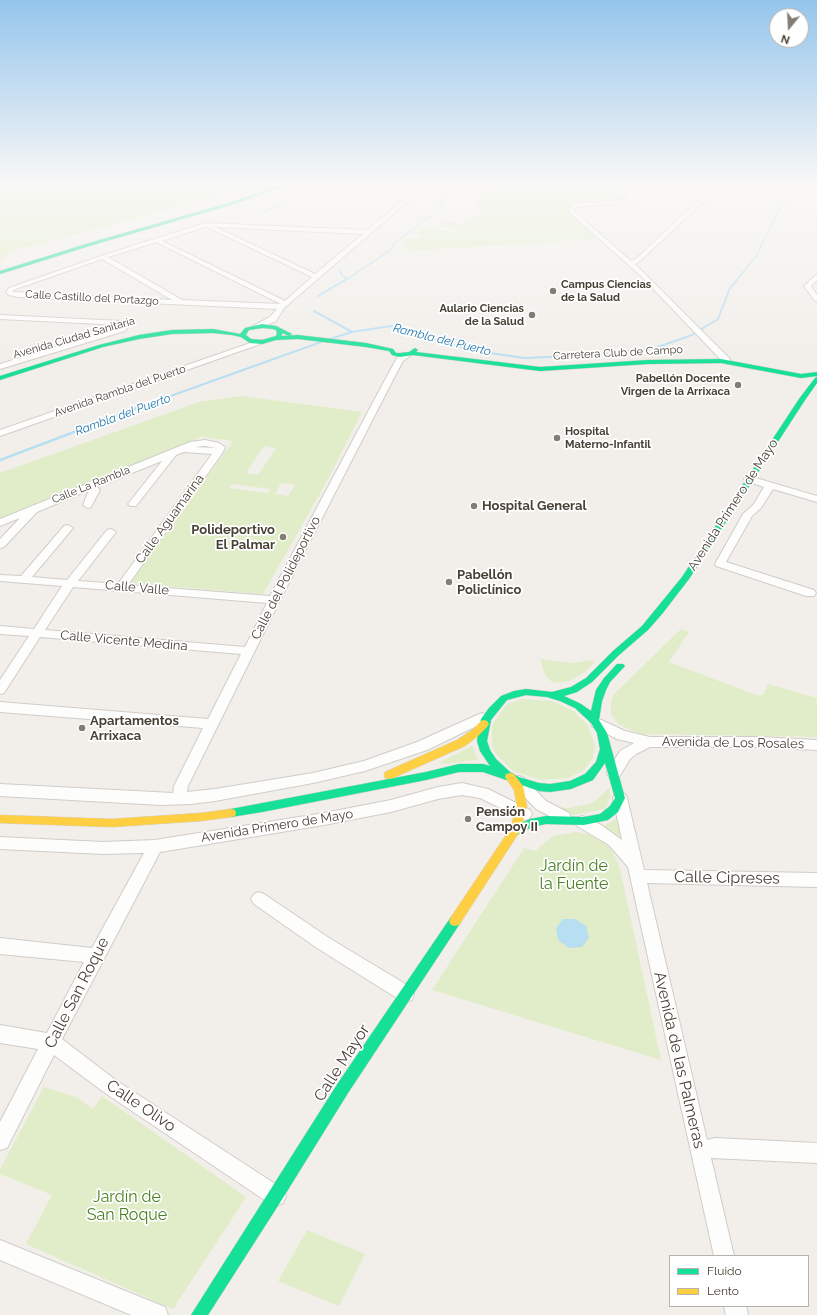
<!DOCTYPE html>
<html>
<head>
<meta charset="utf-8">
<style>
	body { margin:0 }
	#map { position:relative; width:817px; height:1315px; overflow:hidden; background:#f2efea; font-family:Raleway,sans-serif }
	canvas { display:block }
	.legend { position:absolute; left:669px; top:1255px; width:140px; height:52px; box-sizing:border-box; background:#fff; border:1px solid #b6b3ae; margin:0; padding:5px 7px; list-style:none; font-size:12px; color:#494035 }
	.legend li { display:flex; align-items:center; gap:8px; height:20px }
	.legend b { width:20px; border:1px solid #b6b3ae }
	.north { position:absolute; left:769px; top:8px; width:40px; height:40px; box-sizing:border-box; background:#fff; border:1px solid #b6b3ae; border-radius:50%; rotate:198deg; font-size:11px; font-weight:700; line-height:16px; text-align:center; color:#494035 }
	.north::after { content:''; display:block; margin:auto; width:14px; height:18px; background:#847d74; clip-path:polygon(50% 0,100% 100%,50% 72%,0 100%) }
</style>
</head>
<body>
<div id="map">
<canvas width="817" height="1315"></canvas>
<ul class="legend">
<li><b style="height:5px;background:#16e098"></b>Fluido</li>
<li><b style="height:5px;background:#ffcf43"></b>Lento</li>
</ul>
<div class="north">N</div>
</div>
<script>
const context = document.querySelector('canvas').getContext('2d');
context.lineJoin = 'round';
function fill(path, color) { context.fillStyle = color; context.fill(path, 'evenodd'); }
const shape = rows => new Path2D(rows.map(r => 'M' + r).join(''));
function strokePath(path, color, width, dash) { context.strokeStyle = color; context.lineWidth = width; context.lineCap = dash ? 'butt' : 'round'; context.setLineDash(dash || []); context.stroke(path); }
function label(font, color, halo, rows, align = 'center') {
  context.font = font + ' Raleway,sans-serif'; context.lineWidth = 3.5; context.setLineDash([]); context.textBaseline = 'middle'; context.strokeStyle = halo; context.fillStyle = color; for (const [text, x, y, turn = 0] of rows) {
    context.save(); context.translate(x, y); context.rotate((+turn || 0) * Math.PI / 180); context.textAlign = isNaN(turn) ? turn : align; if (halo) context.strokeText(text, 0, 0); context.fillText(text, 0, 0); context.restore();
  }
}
fill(shape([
	[0,184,267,184,9,252,0,264],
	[484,184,619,184,630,200,584,201,571,205,568,211,598,239,409,251,402,240,403,239,421,238,421,236,415,234,421,229,457,232,458,229,438,227,443,221,465,223,475,215,482,214,476,202,477,196,481,196],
	[684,184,713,184,701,195],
	[242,396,362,412,327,481,263,594,130,583,233,441,201,437,0,520,0,473,199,402],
	[264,446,276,448,258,475,246,473],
	[281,483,295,485,288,496,275,494],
	[232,484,270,489,268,493,229,488],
	[681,629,689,632,669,662,756,695,763,695,768,684,817,698,817,737,640,734,618,724,611,714,611,703,613,695],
	[540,659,562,662,574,663,589,660,595,662,586,671,570,681,553,683,545,675],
	[521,699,552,701,573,711,587,724,595,744,593,758,584,770,569,778,541,780,513,771,495,753,492,746,492,725,506,705],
	[472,746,478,760,442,764,440,762],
	[609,788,611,796,605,809,573,815,550,807,568,808,593,803],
	[619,817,626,844,604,826],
	[576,832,588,834,600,839,612,850,620,869,661,1060,432,990,524,848,535,851,553,836],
	[44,1087,76,1097,93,1109,102,1096,246,1197,173,1309,26,1244,52,1195,0,1174,0,1169],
	[307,1230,365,1254,339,1306,278,1281]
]), '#e0edc8');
fill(shape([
	[563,919,575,919,586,926,589,938,582,947,569,948,558,940,556,928]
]), '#b8def2');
strokePath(shape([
	[172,184,170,189,177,191,210,191,239,188,249,190],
	[263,212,287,203,280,198],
	[339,269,342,275,347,279],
	[344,281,389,251,395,243,435,212,440,207,444,195,454,184],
	[736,281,756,256,782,204,797,184]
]), '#b8def2', 1.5);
strokePath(shape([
	[318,296,345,280],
	[314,311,352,332],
	[330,339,352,332,391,326,421,333,444,343,476,351,524,358,596,355,652,349,692,335,718,319,730,288,737,280],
	[151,403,324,341]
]), '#b8def2', 2);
strokePath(shape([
	[0,460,153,402]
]), '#b8def2', 2.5);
const street = shape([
	[422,184,428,184,284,308,276,321,260,328,254,328,253,326,270,317,277,309,18,297,9,295,6,292,9,288,101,256,205,223,367,230,422,184],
	[205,227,207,227,312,277,285,301,162,241,205,227],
	[215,227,363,234,315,274,215,227],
	[156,242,281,304,182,300,108,257,156,242],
	[102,259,172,300,13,292,13,290,102,259],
	[618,184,624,184,636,199,634,202,576,207,575,212,631,261,637,258,716,184,722,184,641,260,635,264,730,359,730,363,724,363,641,276,569,212,569,208,574,204,630,199,618,184],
	[817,274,817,280,811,286,817,295,817,302,815,301,804,286,817,274],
	[0,315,122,321,129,325,125,331,0,369,0,364,119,327,121,325,0,319,0,315],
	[259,340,262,340,266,342,0,436,0,430,259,340],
	[404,353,410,353,411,355,403,361,395,376,280,600,188,786,187,792,215,789,313,773,364,761,417,742,477,715,482,713,487,715,488,718,487,721,427,750,365,771,313,783,215,801,191,804,161,805,0,796,0,784,173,793,174,786,203,728,0,712,0,702,208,719,241,654,40,637,4,693,0,694,0,680,29,636,0,634,0,626,34,629,62,586,0,581,0,575,21,576,64,526,68,525,73,528,32,577,67,580,107,530,111,529,116,532,78,581,118,584,212,454,184,452,176,455,136,506,130,506,128,504,162,461,97,487,100,490,91,507,88,508,83,505,89,490,37,512,4,547,0,548,0,539,20,518,0,526,0,519,190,442,205,440,219,443,225,447,223,452,128,585,270,596,387,376,397,358,404,353],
	[205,446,216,448,194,447,195,447,205,446],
	[73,587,267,603,245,647,45,630,73,587],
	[749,476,817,496,817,502,773,489,761,508,752,516,726,562,814,590,816,593,814,596,806,596,716,566,715,564,743,514,754,504,764,487,746,481,744,479,749,476],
	[597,718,625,731,650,737,760,737,817,740,817,750,760,747,650,747,636,754,630,759,619,777,614,778,609,777,607,773,609,769,620,751,634,743,617,739,592,726,591,723,592,720,597,718],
	[519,776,524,778,546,801,569,813,571,817,569,821,564,823,559,821,536,809,514,786,512,782,514,778,519,776],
	[462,783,488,789,530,810,532,814,530,818,525,820,480,798,462,795,438,799,391,812,324,825,160,852,62,1039,117,1081,283,1189,286,1196,283,1203,276,1206,269,1203,105,1093,54,1055,7,1148,0,1150,0,1122,38,1049,0,1043,0,1025,47,1033,84,962,0,954,0,938,92,948,144,853,103,854,0,849,0,837,103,842,155,840,324,813,391,800,438,787,462,783],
	[620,792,625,794,627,798,644,870,817,873,817,887,647,883,707,1140,715,1138,817,1143,817,1163,711,1158,734,1256,714,1256,628,867,609,845,577,826,575,822,577,818,582,816,587,818,601,825,622,840,613,798,615,794,620,792],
	[259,892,264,894,329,938,412,988,414,994,412,1000,406,1002,400,1000,317,948,254,904,251,899,254,894,259,892],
	[0,1240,165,1307,168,1315,131,1315,0,1260,0,1240],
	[724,1306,746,1306,748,1315,726,1315,724,1306]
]);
const fast = shape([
	[283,184,289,184,234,204,93,245,0,274,0,271,89,243,232,202,283,184],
	[262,324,276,326,292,334,289,336,283,333,281,336,298,335,366,343,393,349,396,353,400,353,409,352,415,348,418,350,416,352,540,367,648,360,721,359,801,374,817,372,817,376,801,378,721,363,648,364,540,371,413,355,400,357,392,355,389,351,366,347,298,339,276,340,262,344,250,343,241,337,232,335,213,333,172,334,139,339,103,347,0,380,0,376,99,345,139,335,172,330,213,329,240,334,245,328,262,324],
	[262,328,273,329,276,330,277,333,276,336,262,340,251,339,246,335,249,330,262,328],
	[817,377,817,383,805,400,689,579,662,614,648,630,619,655,592,682,577,692,564,696,581,704,591,711,596,690,604,678,617,664,623,664,625,666,610,682,606,690,602,701,599,720,607,733,625,798,618,812,608,820,584,825,546,824,532,827,515,836,511,834,510,831,511,828,530,819,546,816,584,817,600,814,610,806,615,798,605,763,593,780,571,789,550,792,539,791,483,772,459,772,426,780,262,812,231,817,227,816,226,813,227,810,231,809,426,772,459,764,483,764,490,766,480,751,477,741,481,719,489,708,501,696,514,691,526,689,552,692,571,687,586,678,613,651,642,626,682,577,799,399,815,378,817,377],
	[526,695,547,697,560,701,575,708,591,723,597,733,600,749,596,762,585,774,570,781,550,784,539,783,519,777,510,772,496,759,490,750,487,741,491,720,507,700,526,695],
	[455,916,459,917,461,921,459,925,348,1093,281,1201,208,1315,191,1315,338,1083,451,917,455,916]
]);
const slow = shape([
	[484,720,487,721,489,724,487,727,478,736,465,746,393,778,389,779,385,778,384,775,385,772,457,740,472,730,481,721,484,720],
	[510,773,514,774,523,786,527,806,520,831,459,925,455,926,451,925,449,921,451,917,510,829,517,806,514,790,505,777,506,774,510,773],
	[231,809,235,810,236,813,235,816,231,817,201,821,112,827,0,823,0,815,112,819,201,813,231,809]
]);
strokePath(street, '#d0cdc8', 2);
strokePath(fast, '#d3cec2', 1);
strokePath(slow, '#d3cec2', 1);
fill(street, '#fdfdfc');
fill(fast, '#16e098');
fill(slow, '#ffcf43');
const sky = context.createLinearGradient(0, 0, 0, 368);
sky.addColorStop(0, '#95c5ec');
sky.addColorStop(0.5, '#f9f8f6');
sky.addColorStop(1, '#f9f8f600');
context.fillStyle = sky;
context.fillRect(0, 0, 817, 368);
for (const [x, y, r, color] of [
	[553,291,4,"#847d74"],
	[532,315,4,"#847d74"],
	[738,385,4,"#847d74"],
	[557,438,4,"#847d74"],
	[474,506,4,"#847d74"],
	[283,537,4,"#847d74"],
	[449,582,4,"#847d74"],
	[82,728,4,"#847d74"],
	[468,819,4,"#847d74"]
]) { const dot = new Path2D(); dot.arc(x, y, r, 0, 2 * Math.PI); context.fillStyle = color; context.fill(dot); strokePath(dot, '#fff', 1.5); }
label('bold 11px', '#494035', '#fff', [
	["Campus Ciencias",561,285],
	["de la Salud",561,298],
	["Aulario Ciencias",524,309,"right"],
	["de la Salud",524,322,"right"],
	["Pabellón Docente",730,379,"right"],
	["Virgen de la Arrixaca",730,392,"right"],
	["Hospital",565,432],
	["Materno-Infantil",565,445]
], 'left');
label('11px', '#494035', '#fff', [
	["Calle Castillo del Portazgo",92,298,3],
	["Avenida Ciudad Sanitaria",74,338,-16],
	["Carretera Club de Campo",618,353,-3],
	["Avenida Rambla del Puerto",120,391,-19],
	["Calle La Rambla",91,485,-22]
]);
label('italic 12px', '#2378ad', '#fff', [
	["Rambla del Puerto",442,340,14],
	["Rambla del Puerto",123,415,-20]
]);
label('13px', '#494035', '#fff', [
	["Avenida Primero de Mayo",733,505,-57],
	["Calle Aguamarina",170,519,-54],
	["Calle del Polideportivo",286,578,-63],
	["Calle Valle",137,588,5],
	["Calle Vicente Medina",124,641,5],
	["Avenida de Los Rosales",733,743,1],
	["Avenida Primero de Mayo",277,826,-9]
]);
label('bold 13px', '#494035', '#fff', [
	["Hospital General",482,506],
	["Polideportivo",275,530,"right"],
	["El Palmar",275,545,"right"],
	["Pabellón",457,575],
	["Policlínico",457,590],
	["Apartamentos",90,721],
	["Arrixaca",90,736],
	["Pensión",476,812],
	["Campoy II",476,827]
], 'left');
label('16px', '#4a8023', '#fff', [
	["Jardín de",574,866],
	["la Fuente",574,884],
	["Jardín de",127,1197],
	["San Roque",127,1215]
]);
label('16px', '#494035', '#fff', [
	["Calle Cipreses",727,878,1],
	["Calle San Roque",77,993,-63],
	["Avenida de las Palmeras",679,1060,77],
	["Calle Mayor",342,1063,-57],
	["Calle Olivo",141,1106,34]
]);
</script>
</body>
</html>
